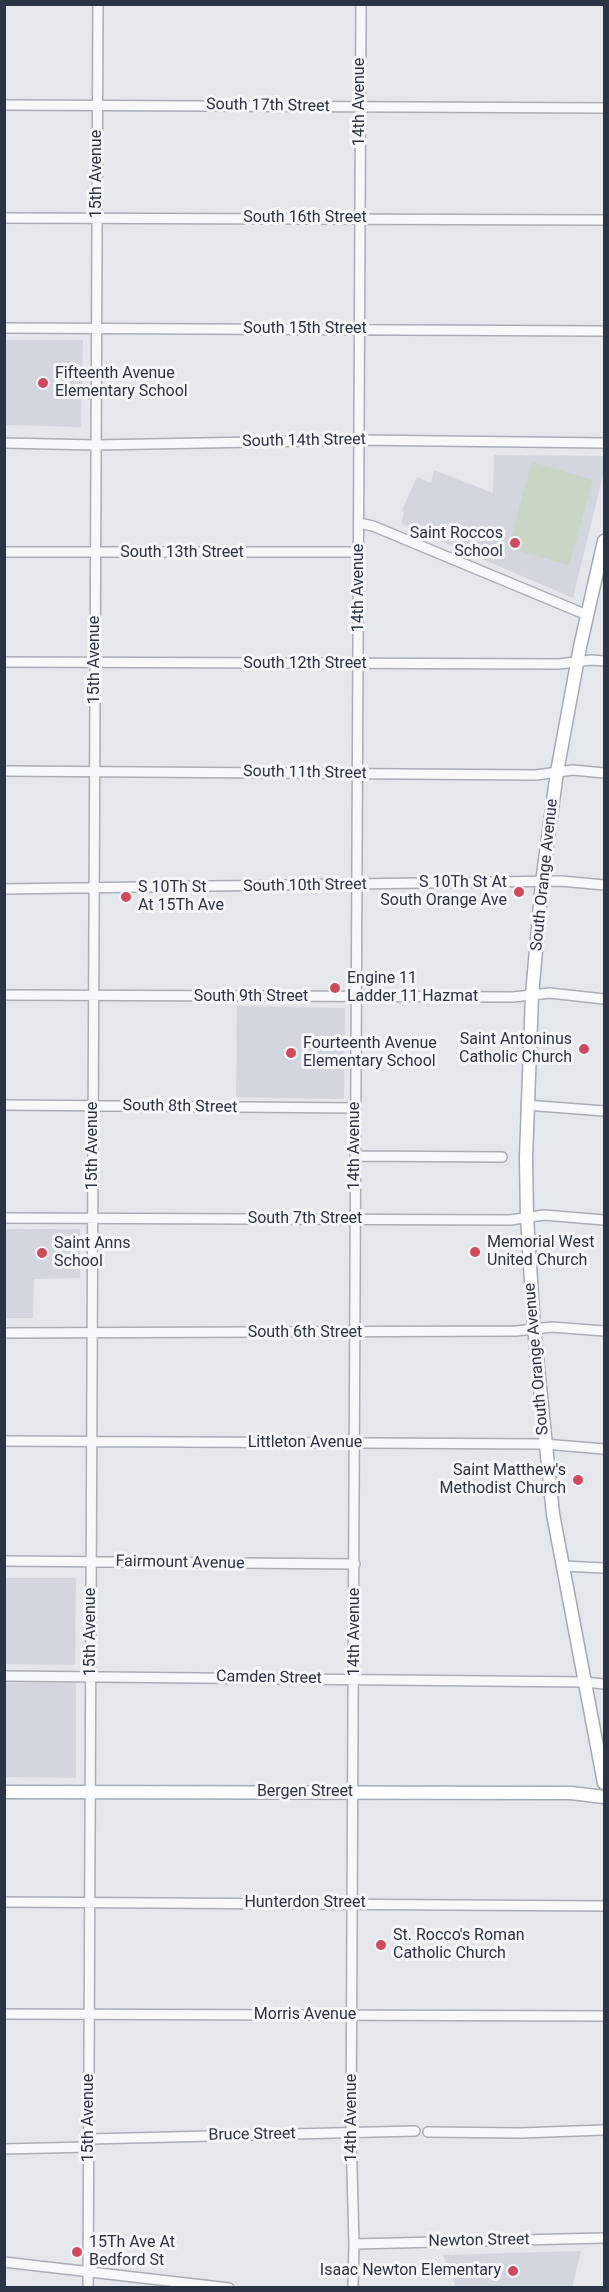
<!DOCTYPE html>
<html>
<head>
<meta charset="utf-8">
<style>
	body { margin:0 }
	#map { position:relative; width:609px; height:2292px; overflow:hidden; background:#e4e7ec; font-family:Roboto,sans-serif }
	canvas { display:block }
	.frame { position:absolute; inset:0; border:6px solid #2b3445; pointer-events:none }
</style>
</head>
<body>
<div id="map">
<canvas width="609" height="2292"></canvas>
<div class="frame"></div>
</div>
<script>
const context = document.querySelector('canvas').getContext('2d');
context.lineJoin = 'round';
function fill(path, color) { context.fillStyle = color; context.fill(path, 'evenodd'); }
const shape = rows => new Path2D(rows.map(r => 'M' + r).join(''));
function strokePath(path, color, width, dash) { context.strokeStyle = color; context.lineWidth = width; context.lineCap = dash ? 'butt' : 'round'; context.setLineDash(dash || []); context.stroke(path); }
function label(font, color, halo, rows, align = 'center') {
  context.font = font + ' Roboto,sans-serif'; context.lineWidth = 6; context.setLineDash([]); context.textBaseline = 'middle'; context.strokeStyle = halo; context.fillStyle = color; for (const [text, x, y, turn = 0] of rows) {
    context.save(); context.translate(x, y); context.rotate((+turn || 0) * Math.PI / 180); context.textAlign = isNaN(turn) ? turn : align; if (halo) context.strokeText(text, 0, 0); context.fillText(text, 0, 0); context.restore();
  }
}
fill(shape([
	[5,340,83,340,81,427,5,425],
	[494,455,604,456,604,471,573,598,401,524,404,513,402,510,417,477,431,483,434,470,493,493],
	[237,1006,345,1008,344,1099,236,1097],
	[5,1229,80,1229,80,1278,34,1279,33,1318,5,1318],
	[5,1578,76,1578,75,1665,5,1664],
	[5,1683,76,1683,76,1778,5,1777],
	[581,2251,572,2288,456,2287,443,2255]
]), '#d2d6de');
fill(shape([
	[532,462,593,480,569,565,508,548]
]), '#c9d6c5');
const minor = shape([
	[4,105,604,108],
	[4,218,604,220],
	[4,328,604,331],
	[4,443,96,445,359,440,604,443],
	[359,523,373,526,587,615],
	[4,552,359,552],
	[4,662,559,664,591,660,604,661],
	[4,771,536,775,573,770,604,773],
	[4,889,561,881,604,885],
	[4,995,513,997,550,993,604,999],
	[4,1105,356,1108],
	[526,1105,604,1111],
	[355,1156,502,1157],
	[4,1218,510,1220,544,1215,604,1220],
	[4,1333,516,1331,552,1327,604,1331],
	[4,1441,544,1444,604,1449],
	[4,1561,355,1564],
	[562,1566,604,1568],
	[4,1676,584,1682,604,1684],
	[4,1902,604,1906],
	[4,2014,604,2016],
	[428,2132,520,2133,604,2130],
	[89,2139,415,2131],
	[4,2149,89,2147],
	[354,2244,604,2238],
	[4,2262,229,2288],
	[88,2288,98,4],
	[353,2288,354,2244,351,2133,361,4]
]);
const major = shape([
	[604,541,580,647,557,772,542,882,532,995,526,1157,527,1218,534,1328,553,1514,604,1783],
	[4,1792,571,1793,604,1797]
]);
strokePath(minor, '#a9aeb7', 12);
strokePath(major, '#a3abb8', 15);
strokePath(minor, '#f7f8fa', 9);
strokePath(major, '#fff', 12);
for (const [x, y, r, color] of [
	[43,383,6,"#d1495b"],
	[515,543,6,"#d1495b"],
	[519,892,6,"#d1495b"],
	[126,897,6,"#d1495b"],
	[335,988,6,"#d1495b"],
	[584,1049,6,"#d1495b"],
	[291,1053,6,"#d1495b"],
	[475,1252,6,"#d1495b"],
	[42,1253,6,"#d1495b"],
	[578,1480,6,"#d1495b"],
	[381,1945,6,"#d1495b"],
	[77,2252,6,"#d1495b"],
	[513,2271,6,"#d1495b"]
]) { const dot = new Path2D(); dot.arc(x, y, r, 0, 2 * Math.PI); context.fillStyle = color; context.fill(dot); strokePath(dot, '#f4f6f9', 2); }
label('16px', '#2b3445', '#f4f6f9', [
	["14th Avenue",360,102,-90],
	["South 17th Street",268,106,1],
	["15th Avenue",97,174,-90],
	["South 16th Street",305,218],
	["South 15th Street",305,329],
	["South 14th Street",304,441,-1],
	["South 13th Street",182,553],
	["14th Avenue",359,588,-90],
	["15th Avenue",95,660,-90],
	["South 12th Street",305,664],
	["South 11th Street",305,773,1],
	["South Orange Avenue",545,875,-84],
	["South 10th Street",305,886,-1],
	["South 9th Street",251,997],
	["South 8th Street",180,1107,1],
	["15th Avenue",93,1146,-90],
	["14th Avenue",355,1146,-90],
	["South 7th Street",305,1219],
	["South 6th Street",305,1333],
	["South Orange Avenue",537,1359,-95],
	["Littleton Avenue",305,1443],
	["Fairmount Avenue",180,1563,1],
	["15th Avenue",91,1632,-90],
	["14th Avenue",355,1632,-90],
	["Camden Street",269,1678,1],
	["Bergen Street",305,1792],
	["Hunterdon Street",305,1903],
	["Morris Avenue",305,2015],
	["15th Avenue",89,2118,-90],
	["14th Avenue",352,2118,-90],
	["Bruce Street",252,2135,-1],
	["Newton Street",479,2241,-1]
]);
label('16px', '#2b3445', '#f4f6f9', [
	["Fifteenth Avenue",55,374],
	["Elementary School",55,392],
	["Saint Roccos",503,534,"right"],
	["School",503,552,"right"],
	["S 10Th St At",507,883,"right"],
	["South Orange Ave",507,901,"right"],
	["S 10Th St",138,888],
	["At 15Th Ave",138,906],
	["Engine 11",347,979],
	["Ladder 11 Hazmat",347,997],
	["Saint Antoninus",572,1040,"right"],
	["Catholic Church",572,1058,"right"],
	["Fourteenth Avenue",303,1044],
	["Elementary School",303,1062],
	["Memorial West",487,1243],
	["United Church",487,1261],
	["Saint Anns",54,1244],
	["School",54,1262],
	["Saint Matthew's",566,1471,"right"],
	["Methodist Church",566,1489,"right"],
	["St. Rocco's Roman",393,1936],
	["Catholic Church",393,1954],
	["15Th Ave At",89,2243],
	["Bedford St",89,2261],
	["Isaac Newton Elementary",501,2271,"right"]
], 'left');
</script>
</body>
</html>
